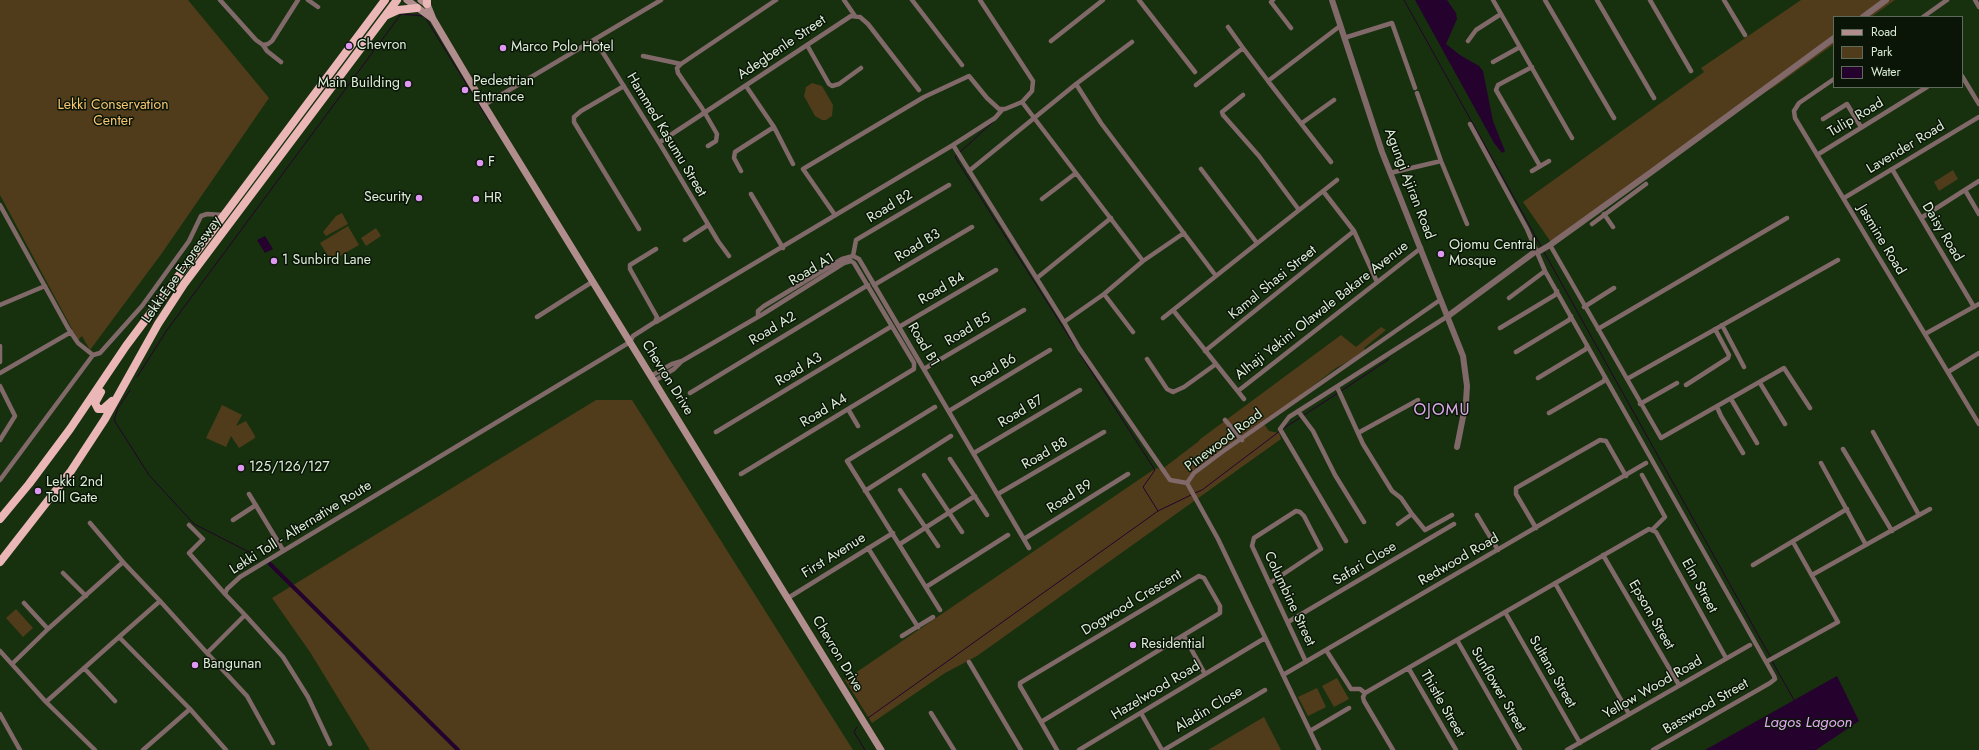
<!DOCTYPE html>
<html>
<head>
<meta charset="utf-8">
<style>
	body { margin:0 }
	#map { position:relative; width:1979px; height:750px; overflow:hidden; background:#17310e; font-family:Jost,sans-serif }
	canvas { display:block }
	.legend { position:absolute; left:1833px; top:16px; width:130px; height:72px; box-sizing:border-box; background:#0a1507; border:1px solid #5e6b5b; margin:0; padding:5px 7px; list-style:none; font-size:12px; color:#dcedd8 }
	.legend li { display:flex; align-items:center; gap:8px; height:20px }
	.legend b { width:20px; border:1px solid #5e6b5b }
</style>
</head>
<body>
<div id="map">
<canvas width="1979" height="750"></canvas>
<ul class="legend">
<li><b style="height:5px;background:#b28d8d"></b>Road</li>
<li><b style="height:11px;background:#503c1b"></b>Park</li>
<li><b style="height:11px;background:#25022e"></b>Water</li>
</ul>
</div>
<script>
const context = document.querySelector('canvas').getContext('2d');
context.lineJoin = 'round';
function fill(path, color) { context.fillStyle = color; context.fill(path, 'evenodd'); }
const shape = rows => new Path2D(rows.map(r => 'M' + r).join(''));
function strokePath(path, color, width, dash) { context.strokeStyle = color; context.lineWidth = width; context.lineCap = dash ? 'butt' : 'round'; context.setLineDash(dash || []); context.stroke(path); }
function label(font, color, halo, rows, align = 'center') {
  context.font = font + ' Jost,sans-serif'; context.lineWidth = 3; context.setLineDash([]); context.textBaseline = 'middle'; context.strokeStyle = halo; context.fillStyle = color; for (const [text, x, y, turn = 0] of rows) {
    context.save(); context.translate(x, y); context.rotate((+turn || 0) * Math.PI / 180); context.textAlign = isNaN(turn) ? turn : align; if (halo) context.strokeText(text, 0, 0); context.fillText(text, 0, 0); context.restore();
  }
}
fill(shape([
	[0,0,188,0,269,98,162,253,90,350,82,336,78,340,0,195],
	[1801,0,1895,0,1871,17,1834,17,1834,44,1774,87,1747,102,1553,245,1523,202,1704,72,1701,68,1710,62],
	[812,83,822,86,833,105,832,116,826,120,822,120,815,116,804,96,806,87],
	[1953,170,1958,179,1939,191,1934,182],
	[342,213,348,224,326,236,323,232,336,216],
	[348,226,359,245,331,261,320,243],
	[376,228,381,236,366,246,361,238],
	[1381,327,1386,330,1364,348,1366,352,1336,368,1264,424,1269,431,1279,433,1281,439,977,656,945,673,872,723,845,680,1150,472,1157,468,1161,470,1199,441,1199,440,1341,335,1356,347],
	[596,400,632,400,853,750,370,750,310,652,272,598],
	[222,405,242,415,236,426,246,421,255,436,255,438,239,448,231,436,226,447,206,438],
	[16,609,33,628,23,637,6,618],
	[1337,678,1349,699,1334,707,1322,686],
	[1317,688,1326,707,1308,716,1298,697],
	[1264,717,1281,750,1208,750]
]), '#503c1b');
fill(shape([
	[1415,0,1447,0,1456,13,1457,19,1446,44,1460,55,1479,66,1483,71,1493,121,1505,151,1502,153,1494,143],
	[265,236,273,249,265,253,257,240],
	[1837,676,1859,721,1816,750,1705,750]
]), '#25022e');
strokePath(shape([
	[1404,0,1542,248],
	[425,17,491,124],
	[959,153,994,121],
	[957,155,955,157,1075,346],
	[1544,252,1771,658],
	[137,377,167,330,401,14,423,16],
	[130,390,118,408,114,420,149,475,194,524,251,553],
	[1341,391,1389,359],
	[1304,415,1338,393],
	[1282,429,1300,418],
	[1195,493,1202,490,1280,431],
	[1158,511,1191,495],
	[1772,661,1794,700],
	[868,718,1158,511,1143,487,1155,470,1080,354],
	[857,727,854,732,865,750]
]), '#25022e', 1);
strokePath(shape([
	[270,564,458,750]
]), '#25022e', 4);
strokePath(shape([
	[220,0,256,40,263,45,268,44,272,41,298,0],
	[308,0,318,7],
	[844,0,855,16],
	[912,0,962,65],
	[980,0,1033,81,1032,91,1022,102],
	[1139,0,1195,72],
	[1273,0,1271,2,1291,28],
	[1493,0,1572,138],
	[1545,0,1614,118],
	[1597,0,1654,98],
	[1650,0,1691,71],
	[1724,0,1745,35],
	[1975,0,1979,7],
	[1923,17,1947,0],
	[1228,27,1243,48],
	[1344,38,1392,23,1415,88],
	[595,40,663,149,718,241,729,256],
	[1051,41,1103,0],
	[1468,41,1476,30,1501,14],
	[263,45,267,51,281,62],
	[807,45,829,84,832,86,839,84,861,68],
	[643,56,681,64],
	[1493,62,1520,47],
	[1532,67,1498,85,1496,90,1540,166],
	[1962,76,1979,104],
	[1834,79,1799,103,1794,111,1795,118,1979,424],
	[1268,81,1331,162],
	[1076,84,1101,123,1216,276],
	[1196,85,1243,48,1268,81,1340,26],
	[624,86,581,111,574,117,574,122,639,229],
	[746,86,774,127,793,164],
	[1417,93,1441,161,1467,224],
	[1243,95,1222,112,1223,115,1259,156,1299,210],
	[484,105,661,0],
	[1823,119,1847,104,1861,127],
	[1302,123,1334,100],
	[1470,124,1527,229,1545,271,1774,676,1775,679,1770,683,1653,750],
	[660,142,851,16,860,17,868,24,919,90],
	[953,145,1064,322],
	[708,146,716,141,717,134,702,108,678,73,677,68,681,64,776,0],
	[1817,155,1927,87],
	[1201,169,1257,243],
	[1892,169,1974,307],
	[741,171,734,158,735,152,774,127],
	[969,171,1076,84,1132,42],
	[1532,171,1549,161],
	[1390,173,1441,161],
	[1965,190,1979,214],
	[1323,191,1354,231,1377,282],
	[751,194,783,248],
	[1844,198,1979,117],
	[1042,199,1076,173],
	[0,205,68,328,78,343,93,355],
	[1604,214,1613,227],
	[835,215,803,169,924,97,969,76,987,98,999,109,1005,109,1022,102,1143,261,1184,233],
	[1921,218,1979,181],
	[1592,224,1646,184],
	[685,240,708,225],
	[1550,245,1661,438,1784,368,1810,408],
	[853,256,856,240,949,185],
	[1143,261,1104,294,1064,322,1079,348,1170,480,1187,483],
	[1037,278,1111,218],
	[874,285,972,227],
	[1104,294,1133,332],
	[1509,298,1545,271],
	[0,305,45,286],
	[1584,307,1614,288],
	[1173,310,1244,399],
	[758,316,758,311,764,306,842,259,853,256,859,259,1029,548],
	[537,317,592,282],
	[1163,318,1337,180],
	[656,322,953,145,995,118,1002,110],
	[1722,325,1744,367],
	[899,327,996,270],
	[1500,328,1555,295,1557,291],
	[1598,329,1787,218],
	[1925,334,1979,304],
	[0,346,0,362],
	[1205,351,1354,231],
	[1516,352,1569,320,1571,316],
	[1147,359,1167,389,1173,392,1184,387,1216,364],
	[924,369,1024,310],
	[1948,372,1979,353],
	[0,373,71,332],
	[651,376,672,364,682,361,763,314,844,263,851,261,854,263,914,363,914,369,741,474],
	[1538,378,1586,349,1587,345],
	[1627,379,1838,260],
	[654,381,674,369,681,362],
	[1760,383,1785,424],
	[1686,385,1728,358,1729,355,1715,329],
	[0,386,15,416,0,440],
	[1337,387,1363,444,1392,491,1401,498,1412,514,1398,524],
	[1238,391,1421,248],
	[690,393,868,285],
	[1731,399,1757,443],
	[1640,404,1677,383],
	[935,407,847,461,940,610],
	[1717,407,1721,416,1743,453],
	[848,409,858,426],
	[949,411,1050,350],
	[1298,411,1313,431,1335,475,1364,522],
	[1549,413,1604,381,1605,377],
	[1225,420,1242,440],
	[716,432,892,326],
	[1873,432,1919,515],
	[1358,433,1418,400],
	[1843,449,1892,531],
	[974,453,1080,390],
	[950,459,987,515],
	[1821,463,1866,545],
	[924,475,962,532],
	[1642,475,1665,517,1653,529],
	[0,480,93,355,100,353,142,306,189,241,201,216,207,214,224,215],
	[900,490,938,546],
	[865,491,951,436],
	[249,494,283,550],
	[998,494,1104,432],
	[1412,514,1425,530,1452,515],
	[1477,515,1498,550],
	[233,520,256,505],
	[90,523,123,562],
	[189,525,203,539,189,553,225,594],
	[1536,528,1516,494,1516,488,1600,440,1606,441,1626,476],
	[1024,539,1128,474],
	[1346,541,1280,429,1289,417,1448,316],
	[900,544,975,496],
	[868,548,918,627],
	[1603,555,1679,685],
	[1753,565,1847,509],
	[63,573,86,596],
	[1812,575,1930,509],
	[1270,583,1321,549,1304,516,1300,512,1296,511,1254,538,1252,546,1306,662],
	[1555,583,1629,714],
	[926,587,1008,535],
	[788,598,893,533],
	[24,603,48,629],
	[1505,612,1580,743],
	[245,615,283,657,308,697,330,744],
	[1288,622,1454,524],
	[902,636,933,617],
	[1184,636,1205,674],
	[119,637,190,709,226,750],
	[1457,640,1520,750],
	[1326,650,1351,689,1360,689,1365,693],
	[0,651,46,702],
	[207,653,247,696,273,743],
	[969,662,1021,750],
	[1766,662,1838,622,1793,542],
	[12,664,48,629,123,562,160,601],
	[84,668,115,701],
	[1409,669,1456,750],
	[1283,675,1646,463],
	[931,713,954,750],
	[1141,713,1162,750],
	[0,714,20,750],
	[1041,722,1220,613,1220,606,1204,578,1199,576,1020,683,1020,686,1041,722,1057,750],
	[1310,731,1349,708],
	[95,750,46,702,119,637,160,601,207,653,245,615,225,594,227,589,240,577,630,342,633,336,655,322,657,317,630,269,630,265,656,249],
	[143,750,190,709],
	[1079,750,1265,638],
	[1164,750,1265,690],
	[1319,750,1218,539,1187,483,1194,473,1222,452,1440,300],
	[1393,750,1364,701,1363,697,1365,693,1649,529,1656,532,1726,658],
	[1567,750,1750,645]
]), '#816969', 4.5);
strokePath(shape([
	[1332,0,1382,152,1463,356,1467,386,1466,402,1457,447],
	[1863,17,1886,0],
	[1448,316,1536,251,1538,252,1550,245,1650,173,1834,38]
]), '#816969', 6);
strokePath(shape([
	[407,0,433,19],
	[421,0,427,4,433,19,484,105,881,750]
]), '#b28d8d', 7);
strokePath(shape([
	[427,0,427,4],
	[387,15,398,10,417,8],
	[101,392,95,403,98,409,103,409,112,401],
	[0,519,29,484,70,429,126,346,385,0],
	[0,562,71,471,105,419,158,324,184,284,397,0]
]), '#eab6b6', 8);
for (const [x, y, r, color] of [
	[349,46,4,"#de98f2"],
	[503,48,4,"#de98f2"],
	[408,84,4,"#de98f2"],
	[465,90,4,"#de98f2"],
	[480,163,4,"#de98f2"],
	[419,198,4,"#de98f2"],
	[476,199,4,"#de98f2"],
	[1441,254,4,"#de98f2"],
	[274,261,4,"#de98f2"],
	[241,468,4,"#de98f2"],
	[38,491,4,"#de98f2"],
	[1133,645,4,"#de98f2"],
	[195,665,4,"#de98f2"]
]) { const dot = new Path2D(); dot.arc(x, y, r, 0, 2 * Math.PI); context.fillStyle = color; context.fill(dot); strokePath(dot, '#0a1507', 1.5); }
label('14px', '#dcedd8', '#0a1507', [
	["Chevron",357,46],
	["Marco Polo Hotel",511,48],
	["Pedestrian",473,82],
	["Entrance",473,98],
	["Main Building",400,84,"right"],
	["F",488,163],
	["Security",411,198,"right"],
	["HR",484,199],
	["Ojomu Central",1449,246],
	["Mosque",1449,262],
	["1 Sunbird Lane",282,261],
	["125/126/127",249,468],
	["Lekki 2nd",46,483],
	["Toll Gate",46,499],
	["Residential",1141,645],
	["Bangunan",203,665]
], 'left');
label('14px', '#dcedd8', '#0a1507', [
	["Adegbenle Street",782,48,-34],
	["Tulip Road",1856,118,-31],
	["Hammed Kasumu Street",666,135,59],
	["Lavender Road",1906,148,-31],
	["Agungi Ajiran Road",1409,184,69],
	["Road B2",890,207,-31],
	["Daisy Road",1942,232,59],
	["Jasmine Road",1881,240,59],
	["Road B3",918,246,-31],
	["Lekki-Epe Expressway",182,270,-55],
	["Road A1",812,270,-31],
	["Kamal Shasi Street",1273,283,-39],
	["Road B4",942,289,-30],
	["Alhaji Yekini Olawale Bakare Avenue",1322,311,-38],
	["Road A2",773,329,-31],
	["Road B5",968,330,-31],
	["Road B1",923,345,59],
	["Road A3",799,370,-31],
	["Road B6",994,371,-31],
	["Chevron Drive",667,378,58],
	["Road A4",824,411,-31],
	["Road B7",1021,412,-31],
	["Pinewood Road",1224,441,-37],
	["Road B8",1045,454,-30],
	["Road B9",1070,497,-32],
	["Lekki Toll - Alternative Route",301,528,-32],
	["First Avenue",834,556,-32],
	["Redwood Road",1459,560,-30],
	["Safari Close",1365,564,-31],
	["Elm Street",1699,586,61],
	["Columbine Street",1289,599,65],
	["Dogwood Crescent",1132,603,-31],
	["Epsom Street",1651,615,60],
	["Chevron Drive",837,654,59],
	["Sultana Street",1552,672,60],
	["Yellow Wood Road",1653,688,-30],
	["Sunflower Street",1498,690,60],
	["Hazelwood Road",1156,691,-31],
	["Thistle Street",1442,704,60],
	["Basswood Street",1706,707,-30],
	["Aladin Close",1209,710,-31]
]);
label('14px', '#f8c571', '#0a1507', [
	["Lekki Conservation",113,106],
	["Center",113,122]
]);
label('italic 15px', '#e3aaf3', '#0a1507', [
	["Lagos Lagoon",1808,723]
]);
context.letterSpacing = '1px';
label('16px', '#daaae8', '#0a1507', [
	["OJOMU",1442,411]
]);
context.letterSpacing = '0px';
</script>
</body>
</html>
